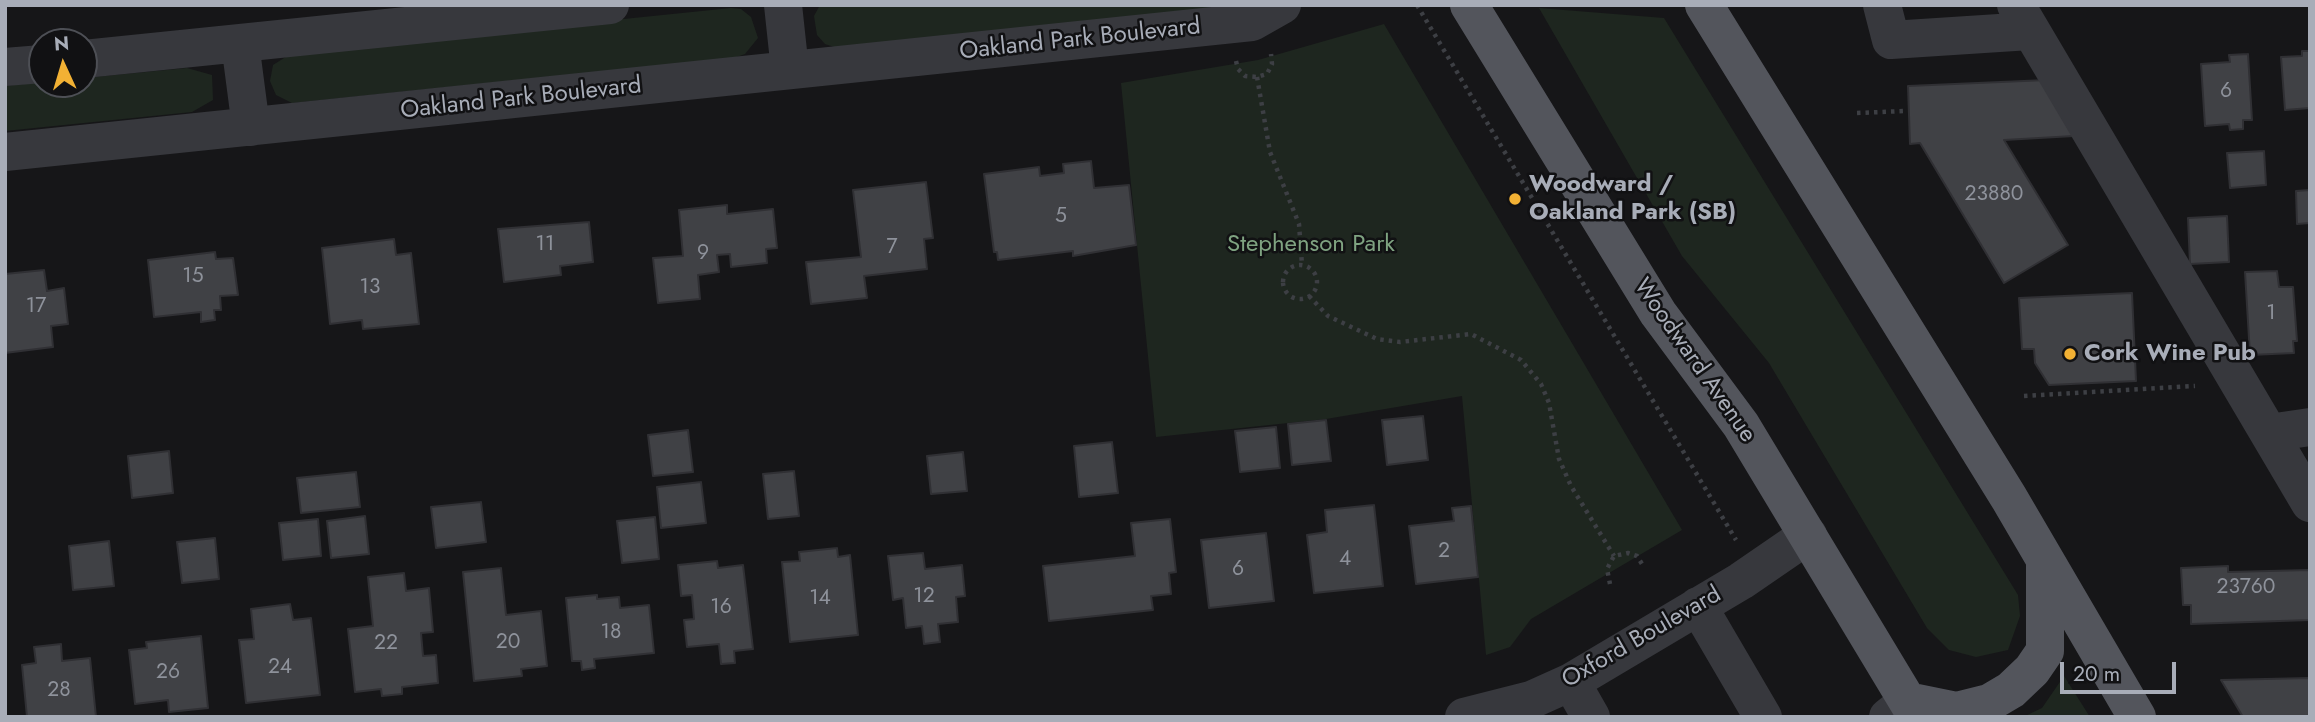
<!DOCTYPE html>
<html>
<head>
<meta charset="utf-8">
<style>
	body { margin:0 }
	#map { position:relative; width:2315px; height:722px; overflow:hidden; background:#161618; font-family:Jost,sans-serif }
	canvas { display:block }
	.frame { position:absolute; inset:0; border:7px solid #a8adb8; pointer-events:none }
	.north { position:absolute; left:28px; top:28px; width:70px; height:70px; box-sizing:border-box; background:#111113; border:2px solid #4d4f55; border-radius:50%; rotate:356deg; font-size:19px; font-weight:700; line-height:28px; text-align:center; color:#a8adb8 }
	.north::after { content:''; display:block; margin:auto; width:24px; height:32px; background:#f2b134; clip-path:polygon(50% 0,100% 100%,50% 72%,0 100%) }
	.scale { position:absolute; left:2060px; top:662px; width:116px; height:32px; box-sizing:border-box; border:4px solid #a8adb8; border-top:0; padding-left:9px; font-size:21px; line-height:24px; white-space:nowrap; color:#a8adb8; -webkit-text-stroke:5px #111113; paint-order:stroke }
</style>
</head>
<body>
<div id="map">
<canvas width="2315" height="722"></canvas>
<div class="frame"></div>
<div class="north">N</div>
<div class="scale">20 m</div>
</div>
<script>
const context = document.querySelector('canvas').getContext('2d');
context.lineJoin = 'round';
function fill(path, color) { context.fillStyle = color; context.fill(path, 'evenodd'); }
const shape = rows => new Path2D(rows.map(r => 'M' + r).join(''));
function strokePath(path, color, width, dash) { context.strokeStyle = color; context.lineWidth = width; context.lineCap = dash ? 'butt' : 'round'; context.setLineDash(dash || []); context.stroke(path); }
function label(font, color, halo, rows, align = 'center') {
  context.font = font + ' Jost,sans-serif'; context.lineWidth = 5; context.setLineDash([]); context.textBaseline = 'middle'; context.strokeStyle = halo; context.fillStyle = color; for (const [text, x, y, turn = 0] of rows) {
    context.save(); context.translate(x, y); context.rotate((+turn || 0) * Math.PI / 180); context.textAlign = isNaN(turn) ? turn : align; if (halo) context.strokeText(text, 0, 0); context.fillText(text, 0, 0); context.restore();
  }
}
fill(shape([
	[820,5,1246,5,837,48,825,44,817,35,814,16],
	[731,8,741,9,751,17,758,38,745,54,734,58,292,103,276,95,270,81,273,65,292,53],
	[1539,8,1664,18,2018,595,2020,616,2008,650,1976,657,1949,650,1927,628,1769,363,1682,256],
	[1384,24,1682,530,1531,619,1510,647,1486,655,1462,396,1326,419,1156,437,1121,83,1258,60],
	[187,68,212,75,213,100,192,112,5,131,5,86,42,82,84,84,84,78],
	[2064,676,2090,717,2023,717,2042,708]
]), '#1e261f');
const building = shape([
	[2302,51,2310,51,2310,108,2285,110,2281,57,2302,56,2302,51],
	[2248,54,2252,120,2243,120,2243,129,2230,130,2229,124,2205,126,2201,64,2230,62,2229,55,2248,54],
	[2047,80,2074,136,2004,140,2068,245,2004,283,1920,143,1910,144,1908,86,2047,80],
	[2264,151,2266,185,2230,188,2227,153,2264,151],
	[1091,161,1094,188,1129,185,1136,245,1073,256,1073,251,998,260,997,252,994,252,984,174,1039,167,1040,176,1064,173,1063,164,1091,161],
	[926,182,933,238,924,239,927,269,864,276,867,298,811,304,806,262,861,257,853,190,926,182],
	[2310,190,2310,223,2297,224,2296,191,2310,190],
	[727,205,727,214,773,209,777,248,766,249,767,263,731,267,730,254,717,255,719,272,698,275,700,299,658,303,653,258,683,256,679,210,727,205],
	[2227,216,2229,262,2190,264,2188,218,2227,216],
	[589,222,593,262,560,266,561,275,504,282,498,229,589,222],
	[394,239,396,255,411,253,419,324,363,329,362,320,330,324,322,248,394,239],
	[215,252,216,259,233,258,238,295,220,296,221,310,214,310,215,320,201,322,201,312,154,317,148,260,215,252],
	[44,270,47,291,64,288,68,324,51,326,53,347,5,353,5,274,44,270],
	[2277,271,2279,287,2293,287,2297,341,2293,341,2294,353,2250,355,2245,272,2277,271],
	[2132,293,2136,381,2049,385,2035,363,2034,349,2022,349,2019,298,2132,293],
	[1423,416,1428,460,1387,465,1382,420,1423,416],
	[1326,420,1331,461,1292,465,1288,424,1326,420],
	[1276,427,1280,468,1240,472,1235,431,1276,427],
	[688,430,693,472,653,476,648,435,688,430],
	[1112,442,1118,493,1079,497,1074,446,1112,442],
	[169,451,173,493,132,498,128,456,169,451],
	[963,452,967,491,931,494,927,456,963,452],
	[794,471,799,516,768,519,763,474,794,471],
	[356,472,360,507,301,513,297,478,356,472],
	[701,482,706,523,661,528,657,487,701,482],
	[481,502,486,542,436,548,431,507,481,502],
	[1374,505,1383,586,1314,593,1307,535,1327,532,1325,510,1374,505],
	[1471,506,1478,577,1416,584,1409,526,1454,521,1452,508,1471,506],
	[365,516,369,554,331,558,327,521,365,516],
	[655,517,659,559,622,563,617,521,655,517],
	[318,519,321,556,283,560,279,523,318,519],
	[1170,519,1176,572,1169,573,1171,594,1151,596,1153,610,1049,621,1043,566,1135,556,1131,523,1170,519],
	[1266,533,1274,601,1209,608,1201,540,1266,533],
	[215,538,219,579,182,583,177,542,215,538],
	[109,541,114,586,73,590,69,546,109,541],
	[837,548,838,557,850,555,858,635,790,642,782,562,800,561,799,552,837,548],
	[923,553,925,569,962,565,965,596,956,597,958,622,938,624,940,642,924,644,922,626,906,628,903,598,893,600,888,556,923,553],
	[717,561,718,568,743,565,753,649,734,651,735,663,721,664,719,644,687,647,684,620,694,619,692,595,681,596,678,565,717,561],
	[2228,566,2228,572,2310,570,2310,620,2191,624,2191,605,2183,605,2181,568,2228,566],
	[501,568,506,615,541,611,547,666,521,669,522,676,474,681,463,572,501,568],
	[404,573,406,591,429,588,433,632,421,633,423,656,436,655,438,683,402,687,402,694,382,696,381,689,355,692,348,629,373,626,368,577,404,573],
	[597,595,597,599,619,597,620,608,649,605,654,653,594,659,595,668,582,670,581,661,572,661,566,598,597,595],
	[290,604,293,620,311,618,320,695,246,703,239,640,254,639,251,609,290,604],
	[201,636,208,708,169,712,168,700,135,704,129,650,147,648,146,642,201,636],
	[61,644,62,661,90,658,96,717,27,717,22,665,36,663,34,647,61,644],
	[2310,678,2310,717,2243,717,2221,680,2310,678]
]);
fill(building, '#404145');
strokePath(building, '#303034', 2);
strokePath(shape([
	[1417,5,1736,540],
	[1236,61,1238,69,1245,76,1257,77,1267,74,1272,64,1271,54],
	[1257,77,1270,152,1299,224,1302,265],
	[1857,113,1904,111],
	'1283 282a17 17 0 1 1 34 0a17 17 0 1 1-34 0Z',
	[1309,296,1328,316,1377,339,1400,342,1471,334,1521,360,1541,384,1549,403,1559,459,1571,486,1614,556],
	[2024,396,2195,386],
	[1610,584,1607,569,1614,556,1628,553,1637,556,1642,564]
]), '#3d3f44', 4.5, [3.5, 5]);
strokePath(shape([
	[783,5,790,70],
	[1882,5,1891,40,2030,31],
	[2016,5,2310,503],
	[240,43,251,127],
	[84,59,610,5],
	[5,67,42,64],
	[5,152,1252,22,1282,5],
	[2269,433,2310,427],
	[1698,606,1763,717],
	[1571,682,1591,717],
	[1464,717,1531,700,1571,682,1741,581,1808,535],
	[1888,717,1908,701]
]), '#37383d', 38);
strokePath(shape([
	[1469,5,1658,313,1741,425,1917,717],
	[1704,5,2009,498,2137,717],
	[1908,701,1957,711,1989,703,2011,690,2032,670,2045,651,2045,563]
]), '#53555c', 38);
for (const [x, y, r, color] of [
	[1515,199,7,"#f2b134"],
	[2070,354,7,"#f2b134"]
]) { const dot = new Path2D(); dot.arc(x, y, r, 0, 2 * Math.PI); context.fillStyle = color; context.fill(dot); strokePath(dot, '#111113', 2.5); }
label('21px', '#8e929b', null, [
	["6",2226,92],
	["23880",1994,195],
	["5",1061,217],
	["11",545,245],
	["7",892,248],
	["9",703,254],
	["15",193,277],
	["13",370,288],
	["17",36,307],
	["1",2271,314],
	["2",1444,552],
	["4",1345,560],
	["6",1238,570],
	["23760",2246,588],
	["12",924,597],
	["14",820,599],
	["16",721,608],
	["18",611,633],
	["20",508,643],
	["22",386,644],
	["24",280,668],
	["26",168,673],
	["28",59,691]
]);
label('24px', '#a8adb8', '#111113', [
	["Oakland Park Boulevard",1080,40,-6],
	["Oakland Park Boulevard",521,99,-6],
	["Woodward Avenue",1694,361,55],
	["Oxford Boulevard",1642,638,-30]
]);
label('bold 24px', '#a8adb8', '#111113', [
	["Woodward /",1529,185],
	["Oakland Park (SB)",1529,213],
	["Cork Wine Pub",2084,354]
], 'left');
label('24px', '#7fa381', '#111113', [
	["Stephenson Park",1311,245]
]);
</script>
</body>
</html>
